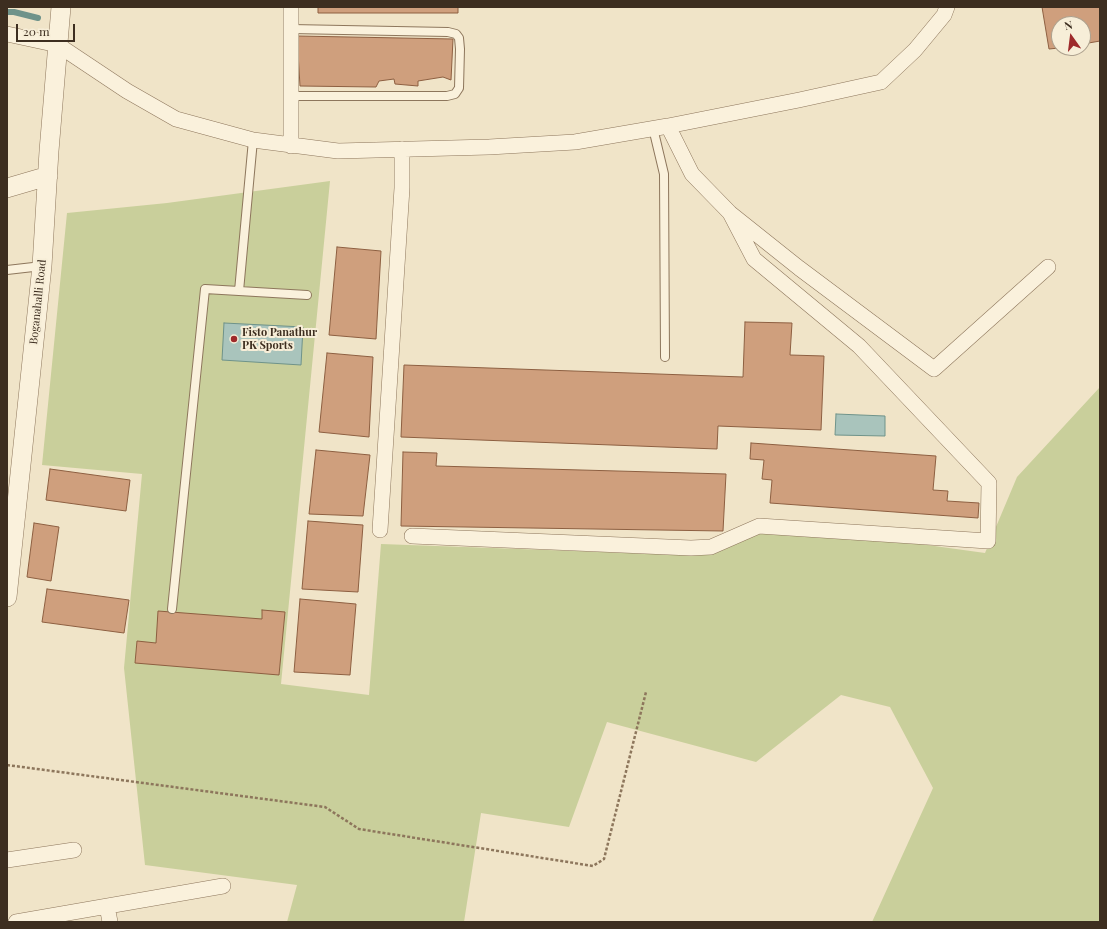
<!DOCTYPE html>
<html>
<head>
<meta charset="utf-8">
<style>
	body { margin:0 }
	#map { position:relative; width:1107px; height:929px; overflow:hidden; background:#f0e4c8; font-family:"Playfair Display",serif }
	canvas { display:block }
	.frame { position:absolute; inset:0; border:8px solid #3d2e20; pointer-events:none }
	.north { position:absolute; left:1051px; top:16px; width:40px; height:40px; box-sizing:border-box; background:#f7eed8; border:1px solid #ada18e; border-radius:50%; rotate:346deg; font-size:11px; font-weight:700; line-height:16px; text-align:center; color:#3d2e20 }
	.north::after { content:''; display:block; margin:auto; width:14px; height:18px; background:#9e2a2b; clip-path:polygon(50% 0,100% 100%,50% 72%,0 100%) }
	.scale { position:absolute; left:16px; top:24px; width:59px; height:18px; box-sizing:border-box; border:2px solid #3d2e20; border-top:0; padding-left:5px; font-size:12px; line-height:14px; white-space:nowrap; color:#3d2e20; -webkit-text-stroke:3px #f7eed8; paint-order:stroke }
</style>
</head>
<body>
<div id="map">
<canvas width="1107" height="929"></canvas>
<div class="frame"></div>
<div class="north">N</div>
<div class="scale">20 m</div>
</div>
<script>
const context = document.querySelector('canvas').getContext('2d');
context.lineJoin = 'round';
function fill(path, color) { context.fillStyle = color; context.fill(path, 'evenodd'); }
const shape = rows => new Path2D(rows.map(r => 'M' + r).join(''));
function strokePath(path, color, width, dash) { context.strokeStyle = color; context.lineWidth = width; context.lineCap = dash ? 'butt' : 'round'; context.setLineDash(dash || []); context.stroke(path); }
function label(font, color, halo, rows, align = 'center') {
  context.font = font + ' "Playfair Display",serif'; context.lineWidth = 4; context.setLineDash([]); context.textBaseline = 'middle'; context.strokeStyle = halo; context.fillStyle = color; for (const [text, x, y, turn = 0] of rows) {
    context.save(); context.translate(x, y); context.rotate((+turn || 0) * Math.PI / 180); context.textAlign = isNaN(turn) ? turn : align; if (halo) context.strokeText(text, 0, 0); context.fillText(text, 0, 0); context.restore();
  }
}
fill(shape([
	[330,181,281,684,369,695,381,544,686,555,754,521,985,553,1017,477,1100,387,1100,922,872,922,933,788,890,707,841,695,756,762,607,722,569,827,481,813,464,922,287,922,297,885,145,865,124,668,142,474,42,465,67,213,167,203]
]), '#c9cf9b');
const water = shape([
	[224,323,303,327,301,365,222,360,224,323],
	[836,414,885,416,885,436,835,435,836,414]
]);
fill(water, '#a9c4bc');
strokePath(water, '#6f938a', 1);
strokePath(shape([
	[7,12,14,12,38,18]
]), '#6f938a', 6);
const building = shape([
	[318,7,458,7,458,13,318,13,318,7],
	[1042,7,1100,7,1100,41,1083,44,1083,24,1059,24,1059,48,1049,49,1042,7],
	[297,36,453,39,451,80,443,77,418,81,418,86,395,84,394,79,379,81,376,87,300,86,297,36],
	[337,247,381,251,376,339,329,335,337,247],
	[745,322,792,323,790,355,824,356,821,430,718,426,717,449,401,437,404,365,743,377,745,322],
	[327,353,373,357,369,437,319,432,327,353],
	[751,443,936,456,933,490,948,491,947,501,979,503,978,518,770,503,772,480,762,479,764,460,750,459,751,443],
	[316,450,370,455,363,516,309,514,316,450],
	[403,452,437,453,436,466,726,474,723,531,401,526,403,452],
	[50,469,130,480,126,511,46,500,50,469],
	[308,521,363,525,358,592,302,589,308,521],
	[34,523,59,527,51,581,27,577,34,523],
	[47,589,129,600,124,633,42,622,47,589],
	[300,599,356,604,350,675,294,672,300,599],
	[262,610,285,612,279,675,135,663,137,641,156,643,158,611,262,619,262,610]
]);
fill(building, '#cf9f7d');
strokePath(building, '#8d5f41', 1);
const service = shape([
	[291,29,448,32,456,34,459,38,460,49,459,88,455,94,447,96,291,96],
	[653,128,664,174,665,357],
	[7,270,42,266],
	[239,291,307,295],
	[172,609,205,289,239,291,253,140]
]);
const minor = shape([
	[291,7,291,146],
	[7,34,58,45,127,91,176,119,253,140,338,151,489,147,575,142,668,126,799,100,881,82,915,50,944,15,947,7],
	[668,126,692,174,730,213,799,268,934,369,1048,267],
	[380,530,402,188,402,149],
	[412,536,691,548,711,547,759,526,988,541,989,483,859,346,754,259,730,213],
	[7,860,74,850],
	[107,906,110,922],
	[16,922,223,886]
]);
const tertiary = shape([
	[7,188,48,176],
	[7,597,42,266,49,151,61,7]
]);
strokePath(service, '#8d765c', 10);
strokePath(minor, '#8d765c', 16);
strokePath(tertiary, '#8d765c', 20);
strokePath(shape([
	[7,765,325,807,359,829,593,866,604,859,646,692]
]), '#8d765c', 2.5, [3, 2]);
strokePath(service, '#faf1dc', 8);
strokePath(minor, '#faf1dc', 15);
strokePath(tertiary, '#faf1dc', 19);
for (const [x, y, r, color] of [
	[234,339,4,"#9e2a2b"]
]) { const dot = new Path2D(); dot.arc(x, y, r, 0, 2 * Math.PI); context.fillStyle = color; context.fill(dot); strokePath(dot, '#f7eed8', 1.5); }
label('11px', '#3d2e20', '#f7eed8', [
	["Boganahalli Road",38,302,-84]
]);
label('bold 11px', '#3d2e20', '#f7eed8', [
	["Fisto Panathur",242,333],
	["PK Sports",242,346]
], 'left');
</script>
</body>
</html>
